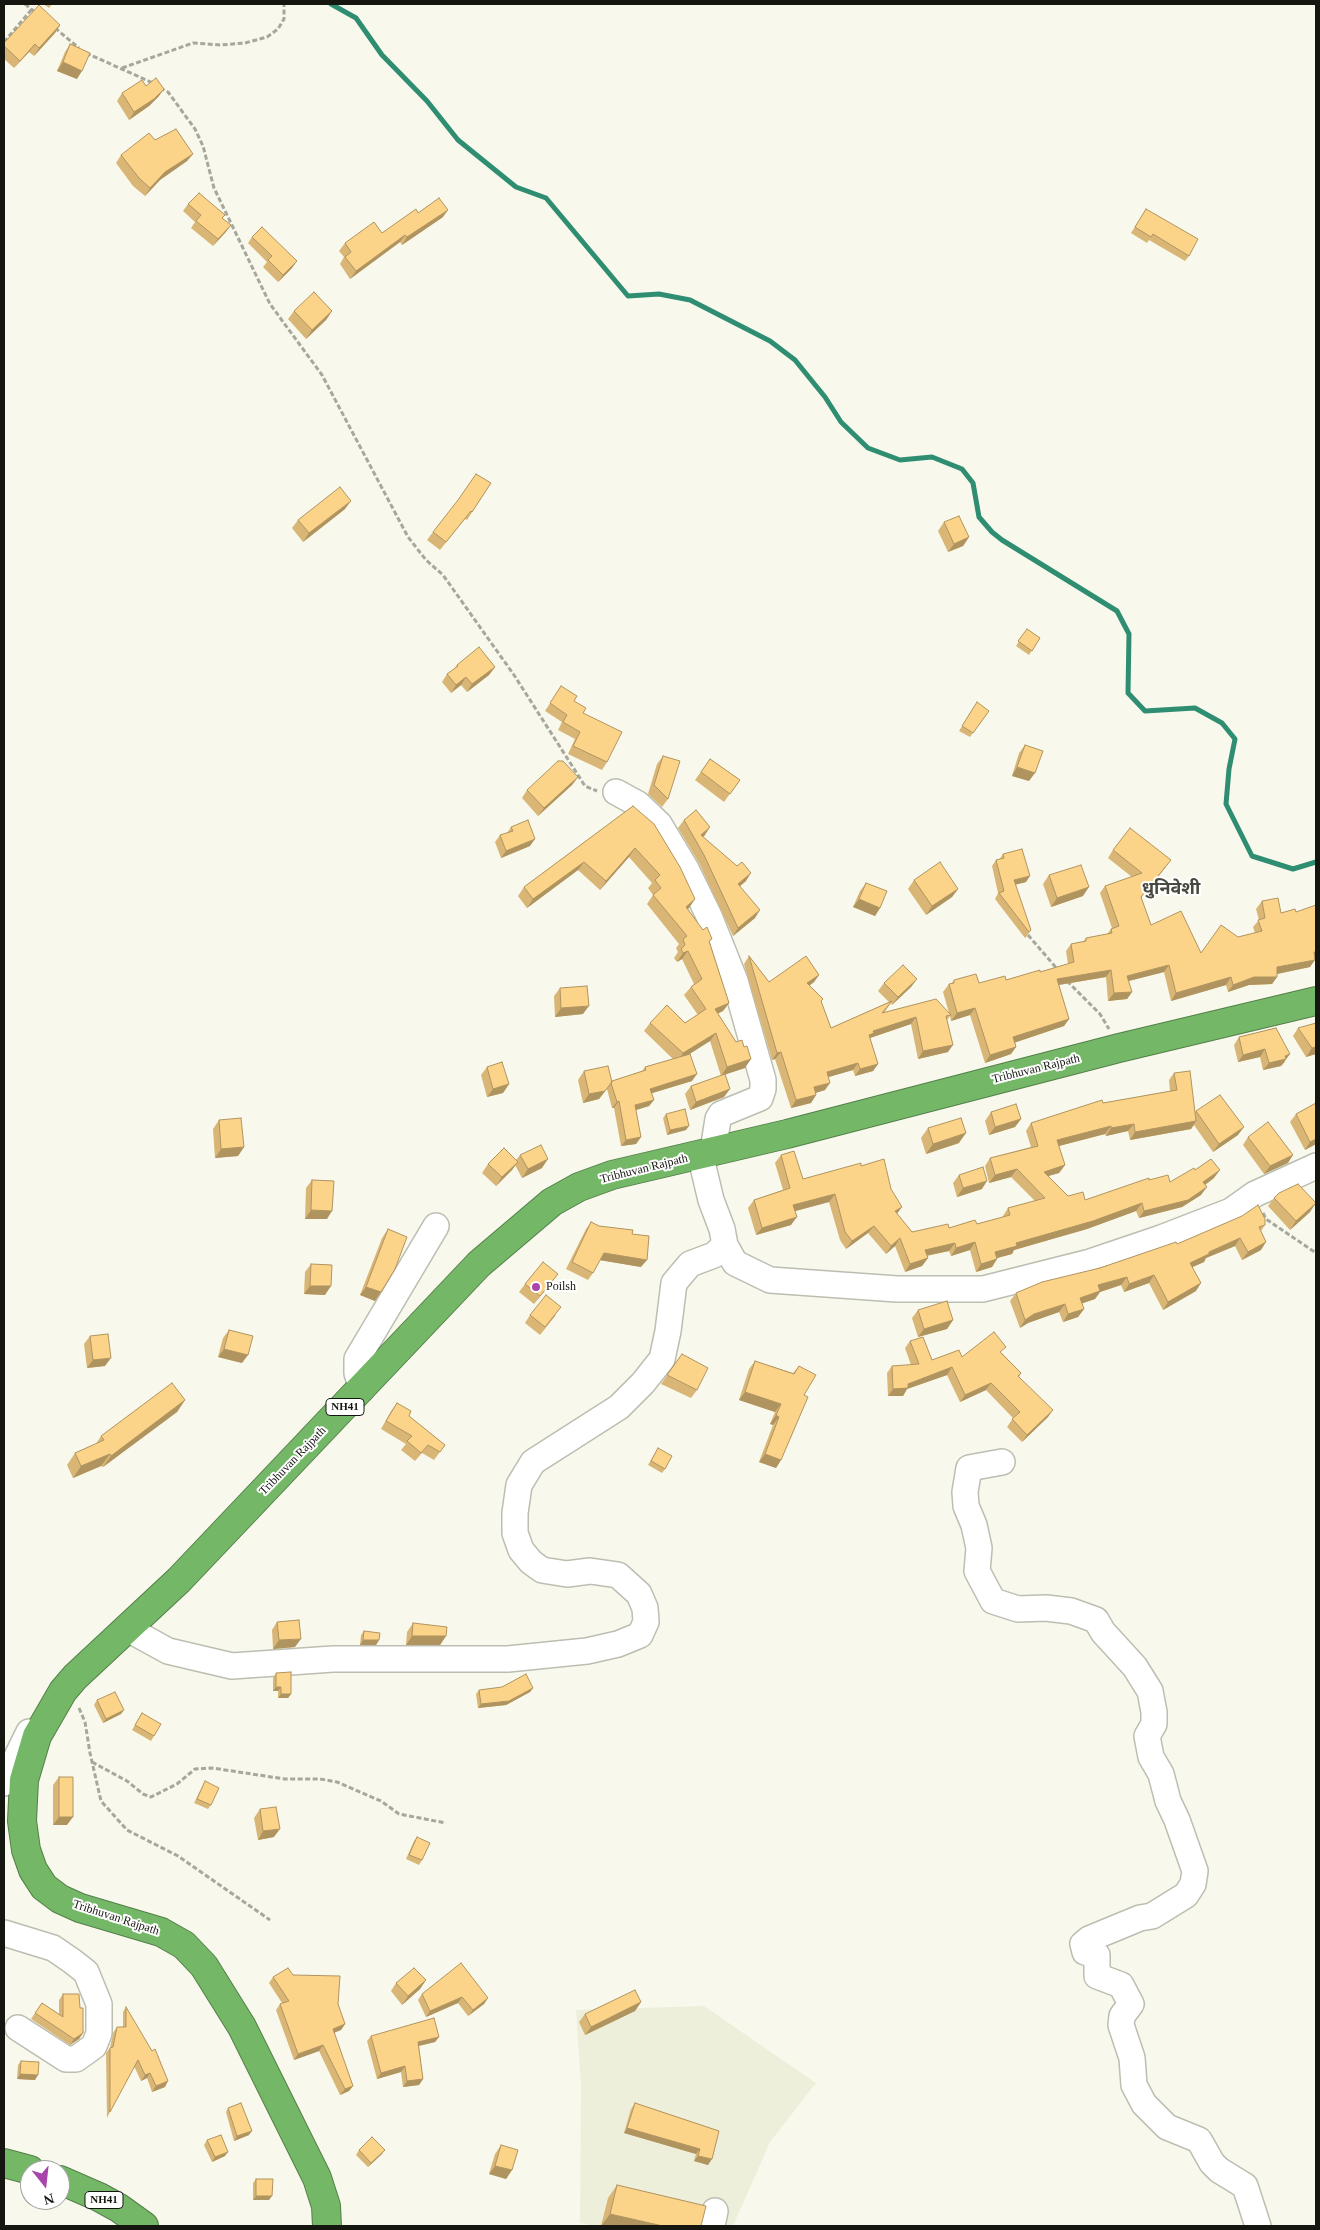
<!DOCTYPE html>
<html>
<head>
<meta charset="utf-8">
<style>
	body { margin:0 }
	#map { position:relative; width:1320px; height:2230px; overflow:hidden; background:#f8f9ec; font-family:"Times New Roman",serif }
	canvas { display:block }
	.frame { position:absolute; inset:0; border:5px solid #161611; pointer-events:none }
	.north { position:absolute; left:20px; top:2160px; width:50px; height:50px; box-sizing:border-box; background:#fff; border:1px solid #a2a2a0; border-radius:50%; rotate:164deg; font-size:14px; font-weight:700; line-height:20px; text-align:center; color:#161611 }
	.north::after { content:''; display:block; margin:auto; width:18px; height:22px; background:#a945aa; clip-path:polygon(50% 0,100% 100%,50% 72%,0 100%) }
</style>
</head>
<body>
<div id="map">
<canvas width="1320" height="2230"></canvas>
<div class="frame"></div>
<div class="north">N</div>
</div>
<script>
const context = document.querySelector('canvas').getContext('2d');
context.lineJoin = 'round';
function fill(path, color) { context.fillStyle = color; context.fill(path, 'evenodd'); }
const shape = rows => new Path2D(rows.map(r => 'M' + r).join(''));
function strokePath(path, color, width, dash) { context.strokeStyle = color; context.lineWidth = width; context.lineCap = dash ? 'butt' : 'round'; context.setLineDash(dash || []); context.stroke(path); }
function label(font, color, halo, rows, align = 'center') {
  context.font = font + ' "Times New Roman","Noto Sans Devanagari",serif'; context.lineWidth = 4; context.setLineDash([]); context.textBaseline = 'middle'; context.strokeStyle = halo; context.fillStyle = color; for (const [text, x, y, turn = 0] of rows) {
    context.save(); context.translate(x, y); context.rotate((+turn || 0) * Math.PI / 180); context.textAlign = isNaN(turn) ? turn : align; if (halo) context.strokeText(text, 0, 0); context.fillText(text, 0, 0); context.restore();
  }
}
fill(shape([
	[704,2006,816,2083,770,2142,733,2226,594,2226,580,2223,581,2086,576,2010]
]), '#edefda');
strokePath(shape([
	[331,4,356,18,382,55,427,101,458,140,516,187,546,198,628,296,659,294,690,300,770,341,795,360,825,397,841,422,868,448,900,460,932,457,962,469,973,483,979,517,992,532,1002,540,1117,611,1129,634,1128,693,1145,711,1195,708,1222,723,1235,739,1229,769,1226,804,1252,856,1293,869,1316,862]
]), '#2f8e72', 5);
const minor = shape([
	[616,792,638,804,659,824,686,869,709,916,735,981,763,1080,763,1089,760,1098,721,1114,718,1119,713,1151],
	[725,1245,735,1263,770,1280,897,1289,983,1289,1090,1262,1161,1238,1231,1211,1255,1194,1316,1166],
	[362,1389,357,1373,357,1359,436,1226],
	[1002,1462,969,1468,965,1492,966,1506,974,1525,979,1548,977,1571,993,1601,1018,1609,1046,1608,1071,1611,1096,1620,1103,1632,1135,1667,1150,1691,1154,1712,1154,1724,1147,1736,1151,1757,1161,1774,1168,1801,1177,1820,1195,1871,1193,1884,1186,1895,1152,1916,1140,1918,1089,1939,1083,1944,1085,1952,1097,1955,1097,1976,1121,1985,1131,2004,1122,2016,1121,2025,1132,2058,1134,2085,1144,2104,1167,2127,1199,2140,1212,2163,1219,2170,1245,2186,1258,2226],
	[128,1629,168,1651,232,1666,333,1659,508,1659,587,1651,618,1644,640,1635,646,1622,645,1608,639,1594,618,1575,590,1571,567,1574,542,1570,531,1562,521,1550,515,1533,515,1513,519,1485,533,1462,619,1407,643,1383,662,1359,668,1331,674,1283,690,1264,714,1255,725,1245,722,1229,711,1200,700,1154],
	[4,1783,29,1732],
	[4,1933,53,1948,72,1961,86,1972,99,2004,99,2033,94,2046,76,2059,66,2059,18,2028],
	[712,2226,715,2211]
]);
const highway = shape([
	[4,2163,30,2170],
	[60,2180,99,2197,119,2208,144,2226],
	[327,2226,326,2206,317,2178,242,2027,204,1966,184,1945,161,1932,80,1908,60,1899,44,1887,33,1870,26,1850,22,1821,24,1780,37,1736,63,1691,75,1677,179,1580,479,1264,552,1202,579,1187,612,1175,787,1134,1119,1048,1316,1001]
]);
strokePath(minor, '#bcbeb1', 28);
strokePath(highway, '#537f49', 30);
strokePath(shape([
	[25,4,36,13],
	[55,28,79,48],
	[4,42,32,9],
	[86,53,153,83],
	[122,68,193,43,221,45,245,43,267,37,278,29,284,19,284,4],
	[160,88,168,92,195,129,203,146,214,188,270,304,322,375,408,537,426,560,443,575,514,675,585,786,597,791],
	[1028,935,1059,971],
	[1067,981,1100,1014,1109,1029],
	[1263,1213,1266,1219,1316,1253],
	[79,1708,85,1722,90,1753,101,1801,127,1830,178,1856,270,1920],
	[92,1762,127,1781,143,1794,151,1797,177,1784,195,1769,212,1768,285,1779,320,1779,337,1782,381,1801,399,1814,446,1823]
]), '#a7a79d', 3, [5, 2.5]);
strokePath(minor, '#fff', 25);
strokePath(highway, '#74b867', 28);
fill(shape([
	[43,4,52,4,49,8],
	[60,25,55,33,34,56,29,52,14,68,4,59,4,43],
	[70,44,77,79,57,71,65,52],
	[146,86,159,96,149,106,129,120,117,101,122,93],
	[155,140,193,154,187,161,160,180,145,196,133,186,116,163,121,155],
	[188,204,222,218,231,225,213,246,191,228,195,222,183,211],
	[1146,209,1189,256,1185,261,1149,240,1147,243,1131,233],
	[418,213,443,217,402,245,400,242,350,279,340,264,344,257,339,251,345,243,382,233],
	[252,237,292,268,278,282,263,267,267,262,248,243],
	[294,311,332,311,326,320,306,339,288,319],
	[491,483,467,520,465,519,440,550,427,540,433,532],
	[345,509,303,542,292,528,298,520],
	[944,522,969,537,963,546,948,552,938,531],
	[1027,629,1040,638,1029,655,1016,646],
	[457,665,495,667,489,675,467,692,461,685,451,693,442,682,447,674,453,670],
	[561,686,583,713,607,762,602,770,568,754,575,739,558,730,562,722,545,711],
	[977,702,989,711,970,737,959,731],
	[1025,745,1029,781,1012,776,1019,753],
	[663,756,668,799,662,807,648,794,657,764],
	[710,759,740,780,724,802,695,780],
	[578,777,572,785,538,816,522,798,527,790],
	[633,806,695,899,688,909,710,943,729,1003,723,1011,718,1013,745,1068,725,1074,724,1097,690,1110,685,1094,691,1086,721,1076,710,1041,689,1054,692,1081,652,1093,654,1100,649,1106,635,1110,641,1137,636,1144,621,1146,614,1108,612,1108,607,1089,599,1099,583,1103,578,1080,584,1071,612,1081,642,1071,645,1067,673,1059,644,1031,650,1023,685,1023,698,1015,684,995,691,987,694,984,682,959,677,962,674,958,678,952,676,948,679,944,647,904,653,895,648,888,652,883,629,857,600,890,578,870,527,908,518,896,524,887],
	[684,820,705,835,703,837,746,881,740,886,755,918,733,936,699,863,678,828],
	[511,827,530,846,501,858,495,842,500,835,507,833],
	[1113,850,1166,867,1141,898,1151,925,1201,953,1238,937,1255,933,1253,927,1259,920,1256,909,1262,901,1281,913,1316,958,1315,958,1310,967,1277,974,1277,977,1272,984,1249,985,1228,992,1226,985,1171,1001,1164,972,1128,981,1132,992,1127,999,1108,1001,1106,977,1059,985,1069,1019,1064,1026,1015,1042,1016,1047,1011,1054,985,1063,970,1015,951,1021,950,1016,947,1020,948,1052,918,1059,911,1024,870,1038,878,1064,873,1071,855,1076,853,1070,828,1077,825,1090,815,1093,816,1095,811,1103,791,1108,775,1059,772,1060,744,964,749,956,769,982,819,975,814,982,809,986,821,1002,831,1028,889,1002,878,991,884,983,917,979,911,987,892,1005,891,1003,884,1013,949,1013,943,992,949,984,951,984,954,980,979,983,1006,980,1040,972,1068,964,1066,951,1071,944,1083,942,1086,938,1107,934,1111,929,1112,928,1100,893,1105,886,1132,877,1108,858],
	[1003,854,1026,882,1015,885,1031,930,1027,936,1025,938,995,899,998,893,992,866,996,860,999,860],
	[1049,875,1083,896,1051,907,1043,884],
	[914,880,958,889,952,897,926,915,908,889],
	[866,883,880,908,875,916,853,907,860,891],
	[560,988,583,1014,555,1017,554,996],
	[1316,1023,1316,1054,1306,1057,1293,1036,1298,1028],
	[1276,1028,1285,1062,1281,1066,1263,1070,1260,1057,1238,1062,1234,1045,1239,1037],
	[487,1067,509,1084,503,1093,487,1097,481,1075],
	[1174,1073,1195,1112,1196,1111,1238,1135,1213,1152,1194,1125,1191,1129,1130,1140,1128,1131,1106,1136,1105,1134,1059,1146,1065,1165,1059,1173,1048,1176,1068,1196,1085,1200,1149,1180,1170,1182,1195,1170,1214,1178,1205,1185,1201,1195,1182,1207,1139,1218,1136,1211,1087,1229,1014,1250,1012,1254,997,1258,997,1259,992,1267,976,1272,970,1250,951,1256,949,1251,927,1256,928,1258,922,1266,905,1272,895,1246,886,1254,868,1233,846,1249,840,1240,829,1202,795,1211,791,1225,756,1235,748,1208,754,1200,783,1190,775,1163,781,1155,803,1179,861,1166,897,1214,912,1232,977,1224,1003,1217,1003,1216,1008,1208,1035,1201,1011,1177,989,1183,985,1166,990,1158,1031,1147,1026,1131,1031,1123,1103,1103,1170,1091,1169,1080],
	[1316,1103,1316,1144,1305,1150,1290,1122,1296,1114],
	[991,1112,1021,1119,1015,1127,989,1135,985,1121],
	[666,1114,686,1130,667,1135,663,1118],
	[219,1120,244,1147,238,1156,215,1158,213,1129],
	[928,1128,959,1143,926,1154,921,1138],
	[1248,1137,1288,1163,1264,1174,1243,1145],
	[520,1155,542,1168,522,1178,515,1165,512,1170,496,1186,482,1173,488,1164,516,1160],
	[959,1175,982,1189,957,1197,953,1183],
	[312,1180,327,1219,305,1219,306,1188],
	[1274,1198,1310,1212,1290,1230,1268,1206],
	[591,1222,599,1226,632,1234,641,1267,600,1260,593,1273,588,1280,566,1269,586,1229],
	[1265,1225,1261,1231,1261,1250,1242,1260,1235,1246,1206,1258,1204,1262,1192,1267,1196,1291,1163,1310,1149,1283,1124,1292,1121,1285,1100,1292,1095,1299,1082,1303,1084,1309,1078,1317,1063,1322,1059,1312,1028,1323,1020,1328,1010,1301,1016,1293,1177,1244],
	[388,1229,381,1292,375,1301,360,1295,382,1238],
	[311,1264,325,1295,304,1294,305,1272],
	[558,1274,534,1304,519,1292,525,1284],
	[918,1310,953,1320,947,1329,918,1337,912,1318],
	[530,1315,556,1315,540,1335,525,1323],
	[229,1330,242,1363,218,1357,223,1338],
	[90,1336,105,1366,87,1368,84,1344],
	[910,1341,932,1360,1002,1353,1021,1373,1019,1377,1048,1417,1022,1442,1007,1427,1013,1418,986,1390,960,1402,947,1375,907,1389,903,1396,888,1396,887,1373,892,1366,911,1365,905,1348],
	[682,1354,697,1390,691,1398,661,1384],
	[755,1361,793,1373,799,1366,804,1395,781,1460,776,1468,759,1462,773,1425,770,1424,775,1412,739,1400,749,1369],
	[185,1400,177,1412,103,1467,101,1466,73,1478,67,1465,75,1453,96,1444,101,1436],
	[397,1403,409,1416,445,1445,434,1460,422,1453,415,1461,401,1450,406,1444,381,1429,391,1411],
	[658,1448,665,1469,662,1473,648,1465],
	[277,1622,295,1647,273,1649,272,1630],
	[413,1623,446,1636,440,1645,406,1645,407,1632],
	[364,1631,379,1640,376,1645,360,1645,361,1635],
	[276,1673,291,1694,288,1698,278,1698,278,1691,273,1691,273,1678],
	[533,1688,530,1692,506,1705,478,1708,476,1694,479,1690],
	[97,1700,121,1714,103,1723,94,1705],
	[142,1713,154,1736,151,1741,132,1730],
	[59,1777,67,1825,53,1825,53,1785],
	[205,1781,211,1805,208,1809,194,1803],
	[260,1809,274,1837,258,1840,254,1818],
	[417,1837,422,1860,419,1865,406,1859,414,1841],
	[293,1975,338,2004,345,2024,341,2030,334,2032,353,2086,349,2091,340,2095,319,2051,294,2060,276,2010,280,2004,282,2003,269,1983,273,1977],
	[426,1980,420,1989,402,2005,391,1991,396,1983],
	[63,1994,80,2008,83,2033,79,2039,70,2045,31,2019,42,2003,59,2014,59,2000],
	[422,1994,488,1998,484,2004,468,2016,458,2003,426,2017,418,2000],
	[641,2002,635,2011,585,2035,579,2022,585,2014],
	[126,2007,165,2087,152,2092,147,2078,141,2081,134,2066,110,2112,107,2118,106,2053,110,2048,113,2033,117,2027,123,2027,123,2012],
	[371,2036,439,2037,435,2042,419,2046,423,2079,419,2085,403,2087,401,2072,377,2079,367,2041],
	[21,2061,35,2080,17,2079,18,2065],
	[635,2103,719,2131,708,2165,694,2161,696,2154,624,2133,631,2109],
	[228,2108,249,2135,234,2141,226,2112],
	[207,2140,225,2156,212,2162,204,2145],
	[501,2145,512,2170,506,2179,489,2174,495,2154],
	[359,2150,382,2154,368,2167,356,2155],
	[256,2179,269,2200,253,2200,253,2183],
	[617,2185,706,2206,601,2226,608,2198]
]), '#d9b676');
fill(shape([
	[60,25,55,33,34,56,39,48],
	[35,44,29,52,14,68,20,61],
	[63,62,82,71,77,79,57,71],
	[164,89,159,96,149,106,129,120,134,112],
	[193,154,187,161,160,180,145,196,150,188,165,172],
	[448,210,443,217,402,245,407,237],
	[231,225,226,232,213,246,218,239],
	[405,235,400,242,350,279,356,271],
	[297,261,292,268,278,282,283,275],
	[332,311,326,320,306,339,312,330],
	[351,501,345,509,303,542,309,533],
	[969,537,963,546,948,552,954,544],
	[495,667,489,675,467,692,472,684],
	[466,677,461,685,451,693,456,685],
	[1017,767,1035,773,1029,781,1012,776],
	[578,777,572,785,538,816,544,808],
	[710,827,705,835,696,843,701,835],
	[535,839,530,846,501,858,506,851],
	[635,848,629,857,600,890,606,881],
	[584,862,578,870,527,908,533,899],
	[751,873,746,881,733,892,738,884],
	[1030,876,1026,882,1009,886,1014,880],
	[1089,887,1083,896,1051,907,1057,898],
	[958,889,952,897,926,915,932,906],
	[695,899,689,908,680,916,686,907],
	[859,899,880,908,875,916,853,907],
	[760,910,755,918,733,936,738,928],
	[688,951,682,959,677,962,683,953],
	[1314,952,1316,952,1316,958,1309,960],
	[1315,960,1310,967,1272,975,1277,967],
	[1169,965,1164,972,1121,983,1127,976],
	[1111,970,1106,977,1052,986,1057,979],
	[819,975,814,982,802,991,807,983],
	[1231,977,1226,985,1171,1001,1176,993],
	[1254,977,1277,977,1272,984,1249,985,1228,992,1233,985],
	[917,979,911,987,892,1005,898,997],
	[1132,992,1127,999,1108,1001,1114,993],
	[729,1003,723,1011,709,1018,715,1009],
	[589,1006,583,1014,555,1017,561,1008],
	[975,1008,970,1015,951,1021,957,1013],
	[916,1017,911,1024,870,1038,869,1040,864,1042,873,1031],
	[1069,1019,1064,1026,1008,1045,1013,1037],
	[716,1033,710,1041,677,1062,683,1053],
	[953,1045,948,1052,918,1059,923,1051],
	[1016,1047,1011,1054,985,1063,990,1055],
	[1316,1047,1316,1054,1306,1057,1312,1048],
	[1265,1049,1260,1057,1238,1062,1243,1055],
	[781,1052,775,1059,772,1060,777,1053],
	[1290,1054,1281,1066,1263,1070,1269,1063,1285,1056],
	[751,1059,745,1068,721,1076,727,1067],
	[858,1063,853,1070,822,1079,827,1072],
	[878,1064,873,1071,855,1076,860,1069],
	[697,1074,692,1081,646,1095,650,1089],
	[612,1082,599,1099,583,1103,589,1094],
	[830,1083,825,1090,809,1095,814,1087],
	[509,1084,503,1093,487,1097,493,1089],
	[730,1089,724,1097,690,1110,696,1102],
	[816,1095,811,1103,791,1108,796,1100],
	[654,1100,649,1106,630,1112,635,1105],
	[619,1101,614,1108,612,1108,617,1102],
	[1021,1119,1015,1127,989,1135,995,1127],
	[1196,1121,1191,1129,1130,1140,1135,1132],
	[1134,1124,1128,1131,1106,1136,1111,1128],
	[689,1126,686,1130,667,1135,670,1130],
	[1111,1126,1105,1134,1051,1148,1057,1140],
	[1244,1127,1238,1135,1213,1152,1219,1144],
	[966,1133,959,1143,926,1154,933,1144],
	[641,1137,636,1144,621,1146,626,1140],
	[1316,1139,1316,1144,1305,1150,1310,1142],
	[244,1147,238,1156,215,1158,221,1149],
	[1293,1155,1288,1163,1264,1174,1270,1166],
	[548,1159,542,1168,522,1178,528,1169],
	[518,1162,512,1170,496,1186,502,1177],
	[1065,1165,1059,1173,1038,1179,1044,1172],
	[1017,1169,1011,1177,989,1183,995,1175],
	[1220,1170,1214,1178,1198,1190,1203,1182],
	[987,1181,982,1189,957,1197,963,1188],
	[1207,1187,1201,1195,1182,1207,1139,1218,1144,1211],
	[835,1194,829,1202,788,1213,793,1205],
	[1142,1203,1136,1211,1087,1229,1014,1250,1012,1254,990,1260,995,1252,1016,1243],
	[1316,1203,1310,1212,1290,1230,1296,1221],
	[902,1207,896,1215,895,1211],
	[311,1210,332,1211,327,1219,305,1219],
	[797,1217,791,1225,756,1235,762,1228],
	[874,1226,868,1233,846,1249,852,1241],
	[900,1238,895,1246,886,1254,891,1246],
	[1240,1238,1235,1246,1206,1258,1204,1262,1184,1271,1190,1263,1209,1252],
	[975,1242,970,1250,951,1256,956,1248],
	[1266,1242,1261,1250,1242,1260,1248,1252],
	[955,1243,949,1251,919,1257,925,1250],
	[604,1253,647,1260,641,1267,599,1260],
	[928,1258,922,1266,905,1272,910,1264],
	[997,1259,992,1267,976,1272,981,1264],
	[558,1274,552,1282,534,1304,540,1296],
	[1154,1275,1149,1283,1124,1292,1129,1284],
	[1127,1277,1121,1285,1100,1292,1095,1299,1075,1306,1080,1298,1098,1285],
	[1201,1283,1196,1291,1163,1310,1168,1302],
	[310,1286,331,1286,325,1295,304,1294],
	[366,1287,381,1292,375,1301,360,1295],
	[1065,1304,1059,1312,1028,1323,1020,1328,1025,1320,1034,1314],
	[1084,1309,1078,1317,1063,1322,1068,1314],
	[953,1320,947,1329,918,1337,924,1329],
	[224,1349,248,1355,242,1363,218,1357],
	[111,1358,105,1366,87,1368,93,1360],
	[952,1367,947,1375,907,1389,903,1396,888,1396,893,1389],
	[991,1383,986,1390,960,1402,965,1395],
	[745,1392,781,1404,775,1412,739,1400],
	[185,1400,177,1412,103,1467,111,1456],
	[1053,1410,1048,1417,1022,1442,1027,1435],
	[776,1415,779,1417,773,1425,770,1424],
	[110,1454,101,1466,73,1478,81,1466],
	[765,1454,781,1460,776,1468,759,1462],
	[412,1636,446,1636,440,1645,406,1645],
	[301,1639,295,1647,273,1649,279,1640],
	[363,1640,379,1640,376,1645,360,1645],
	[276,1687,281,1687,278,1691,273,1691],
	[533,1688,530,1692,506,1705,478,1708,481,1704],
	[281,1694,291,1694,288,1698,278,1698],
	[124,1710,121,1714,103,1723,106,1719],
	[59,1817,73,1817,67,1825,53,1825],
	[280,1829,274,1837,258,1840,263,1831],
	[426,1980,420,1989,402,2005,408,1996],
	[462,1997,458,2003,426,2017,430,2011],
	[488,1998,484,2004,468,2016,473,2010],
	[641,2002,635,2011,585,2035,591,2027],
	[345,2024,341,2030,329,2035,333,2029],
	[83,2033,79,2039,70,2045,74,2039],
	[439,2037,435,2042,414,2047,418,2042],
	[323,2045,319,2051,294,2060,298,2054],
	[405,2066,401,2072,377,2079,381,2073],
	[150,2073,147,2078,141,2081,145,2075],
	[20,2074,38,2075,35,2080,17,2079],
	[423,2079,419,2085,403,2087,407,2081],
	[168,2081,165,2087,152,2092,156,2086],
	[353,2086,349,2091,340,2095,345,2089],
	[627,2128,700,2149,696,2154,624,2133],
	[252,2131,249,2135,234,2141,237,2136],
	[385,2150,382,2154,368,2167,371,2163],
	[228,2152,225,2156,212,2162,215,2157],
	[698,2156,712,2159,708,2165,694,2161],
	[495,2166,512,2170,506,2179,489,2174],
	[256,2196,272,2196,269,2200,253,2200],
	[610,2214,663,2226,601,2226]
]), '#b09460');
const building = shape([
	[39,5,60,25,39,48,35,44,20,61,4,46,4,43,39,5],
	[70,44,90,53,82,71,63,62,70,44],
	[156,78,164,89,154,99,134,112,122,93,142,80,146,86,156,78],
	[176,129,193,154,165,172,150,188,139,178,121,155,149,133,155,140,176,129],
	[199,193,225,215,222,218,231,225,218,239,196,221,201,215,188,204,199,193],
	[439,198,448,210,407,237,405,235,356,271,345,257,351,252,345,243,374,222,382,233,416,209,418,213,439,198],
	[1146,209,1198,239,1189,256,1153,234,1151,237,1135,227,1146,209],
	[262,227,297,261,283,275,268,260,272,256,252,237,262,227],
	[314,292,332,311,312,330,294,311,314,292],
	[476,474,491,483,472,512,471,511,446,542,433,532,458,500,476,474],
	[340,487,351,501,309,533,298,520,340,487],
	[959,516,969,537,954,544,944,522,959,516],
	[1027,629,1040,638,1032,651,1018,641,1027,629],
	[479,647,495,667,472,684,466,677,456,685,447,674,458,666,457,665,479,647],
	[561,686,577,696,574,701,586,708,583,713,622,732,607,762,573,746,580,732,563,722,567,715,550,703,561,686],
	[977,702,989,711,973,733,962,726,977,702],
	[1025,745,1043,751,1035,773,1017,767,1025,745],
	[663,756,680,761,668,799,654,785,663,756],
	[710,759,740,780,730,794,701,772,710,759],
	[558,761,563,761,578,777,544,808,527,790,558,761],
	[633,806,654,824,680,867,695,899,686,907,703,930,707,927,712,939,709,941,729,1003,715,1009,736,1042,742,1040,744,1047,747,1046,751,1059,727,1067,716,1033,683,1053,650,1023,667,1005,685,1023,706,1009,691,987,702,979,688,951,683,953,681,949,685,945,683,939,687,936,653,895,661,888,655,880,660,875,635,848,606,881,584,862,533,899,524,887,633,806],
	[696,810,710,827,701,835,737,866,742,862,751,873,738,884,760,910,738,928,704,855,684,820,696,810],
	[528,820,535,839,506,851,500,835,513,831,511,827,528,820],
	[1130,828,1171,860,1141,897,1151,925,1181,911,1201,953,1221,925,1238,937,1262,931,1258,920,1265,918,1262,901,1278,898,1281,913,1295,909,1296,912,1316,905,1316,952,1314,952,1315,960,1277,967,1277,977,1254,977,1233,985,1231,977,1176,993,1169,965,1127,976,1132,992,1114,993,1111,970,1057,979,1069,1019,1013,1037,1016,1047,990,1055,975,1008,957,1013,949,984,954,983,954,980,976,974,979,983,1005,976,1006,980,1040,970,1040,972,1074,962,1071,944,1086,941,1086,938,1112,933,1111,929,1119,926,1105,886,1142,873,1113,850,1130,828],
	[1022,849,1030,876,1014,880,1031,930,1029,932,999,893,1004,891,996,860,1004,858,1003,854,1022,849],
	[940,862,958,889,932,906,914,880,940,862],
	[1081,865,1089,887,1057,898,1049,875,1081,865],
	[866,883,887,891,880,908,859,899,866,883],
	[749,956,769,982,806,956,819,975,807,983,823,999,821,1001,831,1028,892,1001,882,1013,936,999,951,1015,946,1016,953,1045,923,1051,916,1017,873,1031,874,1033,869,1035,878,1064,860,1069,858,1063,827,1072,830,1083,814,1087,816,1095,796,1100,781,1052,777,1053,749,956],
	[903,965,917,979,898,997,884,983,903,965],
	[587,986,589,1006,561,1008,560,988,587,986],
	[1316,1023,1316,1047,1312,1048,1298,1028,1316,1023],
	[1276,1028,1290,1054,1285,1056,1286,1059,1269,1063,1265,1049,1243,1055,1239,1037,1276,1028],
	[690,1054,697,1074,650,1089,654,1100,635,1105,641,1137,626,1140,619,1101,617,1102,611,1083,612,1081,646,1070,645,1067,690,1054],
	[502,1062,509,1084,493,1089,487,1067,502,1062],
	[608,1066,612,1082,605,1091,589,1094,584,1071,608,1066],
	[1190,1071,1196,1121,1135,1132,1134,1124,1111,1128,1111,1126,1057,1140,1065,1165,1044,1172,1068,1196,1083,1192,1085,1200,1149,1178,1149,1180,1168,1175,1170,1182,1194,1168,1195,1170,1211,1159,1220,1170,1203,1182,1207,1187,1188,1200,1144,1211,1142,1203,1093,1221,1016,1243,1017,1246,995,1252,997,1259,981,1264,975,1242,956,1248,955,1243,925,1250,928,1258,910,1264,900,1238,891,1246,874,1226,852,1241,845,1232,835,1194,793,1205,797,1217,762,1228,754,1200,790,1188,781,1155,794,1151,803,1179,861,1163,861,1166,884,1159,891,1189,902,1207,895,1211,912,1232,948,1224,949,1228,975,1220,977,1224,1010,1215,1008,1208,1045,1198,1017,1169,995,1175,990,1158,1038,1146,1031,1123,1102,1100,1103,1103,1177,1090,1174,1073,1190,1071],
	[725,1074,730,1089,696,1102,691,1086,725,1074],
	[1220,1095,1244,1127,1219,1144,1196,1111,1220,1095],
	[1316,1103,1316,1139,1310,1142,1296,1114,1316,1103],
	[1016,1104,1021,1119,995,1127,991,1112,1016,1104],
	[685,1109,689,1126,670,1130,666,1114,685,1109],
	[241,1118,244,1147,221,1149,219,1120,241,1118],
	[961,1118,966,1133,933,1144,928,1128,961,1118],
	[1268,1122,1293,1155,1270,1166,1248,1137,1268,1122],
	[541,1145,548,1159,528,1169,520,1155,541,1145],
	[504,1148,518,1162,502,1177,488,1164,504,1148],
	[983,1167,987,1181,963,1188,959,1175,983,1167],
	[312,1180,334,1181,332,1211,311,1210,312,1180],
	[1298,1184,1316,1203,1296,1221,1274,1198,1279,1193,1298,1184],
	[1258,1205,1265,1219,1265,1225,1259,1227,1266,1242,1248,1252,1240,1238,1209,1252,1209,1254,1190,1263,1201,1283,1168,1302,1154,1275,1129,1284,1127,1277,1098,1285,1100,1291,1080,1298,1084,1309,1068,1314,1065,1304,1034,1314,1025,1320,1016,1293,1042,1282,1100,1268,1176,1242,1177,1244,1242,1216,1258,1205],
	[591,1222,599,1226,633,1230,632,1234,649,1236,647,1260,604,1253,593,1273,572,1262,591,1222],
	[388,1229,407,1237,395,1269,381,1292,366,1287,388,1229],
	[543,1262,558,1274,540,1296,525,1284,543,1262],
	[311,1264,332,1265,331,1286,310,1286,311,1264],
	[546,1295,561,1307,545,1327,530,1315,546,1295],
	[947,1301,953,1320,924,1329,918,1310,947,1301],
	[229,1330,253,1336,248,1355,224,1349,229,1330],
	[994,1332,1006,1347,1000,1352,1021,1373,1018,1376,1053,1410,1027,1435,1012,1419,1020,1412,991,1383,965,1395,952,1367,908,1384,908,1388,893,1389,892,1366,919,1364,910,1341,923,1337,932,1360,959,1350,962,1357,994,1332],
	[108,1334,111,1358,93,1360,90,1336,108,1334],
	[682,1354,708,1368,697,1390,667,1375,682,1354],
	[755,1361,794,1374,799,1366,816,1375,804,1395,808,1397,781,1460,765,1454,779,1417,776,1415,781,1404,745,1392,755,1361],
	[172,1383,185,1400,111,1456,110,1454,81,1466,75,1453,104,1440,101,1436,172,1383],
	[397,1403,411,1411,409,1416,445,1445,440,1452,428,1445,421,1453,407,1441,412,1436,386,1421,397,1403],
	[658,1448,672,1456,665,1469,651,1461,658,1448],
	[299,1620,301,1639,279,1640,277,1622,299,1620],
	[413,1623,447,1627,446,1636,412,1636,413,1623],
	[364,1631,380,1633,379,1640,363,1640,364,1631],
	[291,1672,291,1694,281,1694,281,1687,276,1687,276,1673,291,1672],
	[526,1674,533,1688,509,1701,481,1704,479,1690,502,1687,526,1674],
	[115,1692,124,1710,106,1719,97,1700,115,1692],
	[142,1713,161,1724,154,1736,135,1725,142,1713],
	[59,1777,73,1777,73,1817,59,1817,59,1777],
	[205,1781,219,1788,211,1805,197,1799,205,1781],
	[276,1807,280,1829,263,1831,260,1809,276,1807],
	[417,1837,430,1843,422,1860,409,1855,417,1837],
	[461,1963,488,1998,473,2010,462,1997,430,2011,422,1994,461,1963],
	[288,1968,293,1975,340,1976,338,2004,345,2024,333,2029,353,2086,345,2089,323,2045,298,2054,280,2004,289,2001,273,1977,288,1968],
	[414,1968,426,1980,408,1996,396,1983,414,1968],
	[635,1990,641,2002,591,2027,585,2014,635,1990],
	[63,1994,79,1994,80,2008,83,2008,83,2033,74,2039,35,2013,42,2003,63,2017,63,1994],
	[126,2007,152,2051,155,2049,168,2081,156,2086,150,2073,145,2075,138,2060,110,2112,110,2048,113,2047,117,2027,126,2027,126,2007],
	[434,2018,439,2037,418,2042,423,2079,407,2081,405,2066,381,2073,371,2036,434,2018],
	[21,2061,39,2062,38,2075,20,2074,21,2061],
	[241,2103,252,2131,237,2136,228,2108,241,2103],
	[635,2103,719,2131,712,2159,698,2156,700,2149,627,2128,635,2103],
	[221,2135,228,2152,215,2157,207,2140,221,2135],
	[372,2137,385,2150,371,2163,359,2150,372,2137],
	[501,2145,518,2150,512,2170,495,2166,501,2145],
	[256,2179,273,2179,272,2196,256,2196,256,2179],
	[617,2185,706,2206,701,2226,663,2226,610,2214,617,2185]
]);
fill(building, '#fcd489');
strokePath(building, '#b09460', 1);
for (const [x, y, r, color] of [
	[536,1287,5,"#a945aa"]
]) { const dot = new Path2D(); dot.arc(x, y, r, 0, 2 * Math.PI); context.fillStyle = color; context.fill(dot); strokePath(dot, '#fff', 2); }
for (const [x, y, w] of [
	[345,1407,38],
	[104,2200,38]
]) { const box = new Path2D(); box.roundRect(x - w / 2, y - 8.5, w, 17, 4); context.fillStyle = '#fff'; context.fill(box); strokePath(box, '#161611', 1); }
label('bold 11px', '#161611', null, [
	["NH41",345,1407],
	["NH41",104,2200]
]);
label('12px', '#161611', '#fff', [
	["Tribhuvan Rajpath",1036,1069,-14],
	["Tribhuvan Rajpath",644,1169,-14],
	["Tribhuvan Rajpath",293,1461,-46],
	["Tribhuvan Rajpath",116,1918,18]
]);
label('12px', '#161611', '#fff', [
	["Poilsh",546,1287]
], 'left');
label('bold 18px', '#494a3f', '#fff', [
	["धुनिवेशी",1171,889]
]);
</script>
</body>
</html>
